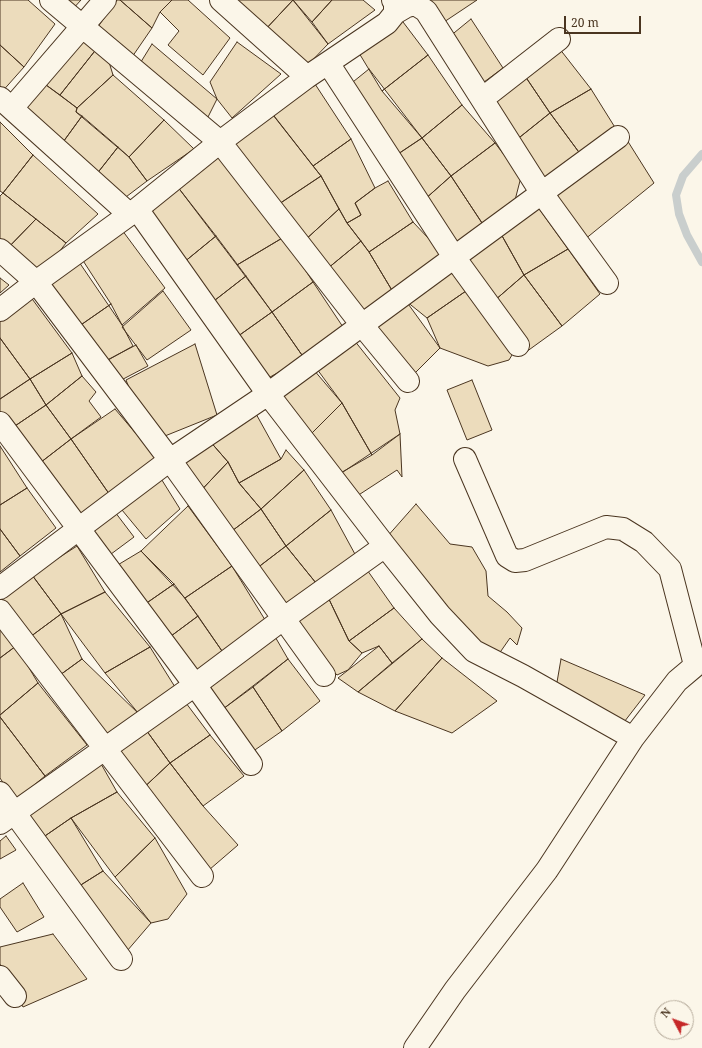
<!DOCTYPE html>
<html>
<head>
<meta charset="utf-8">
<style>
	body { margin:0 }
	#map { position:relative; width:702px; height:1048px; overflow:hidden; background:#fbf6e9; font-family:"Noto Serif",serif }
	canvas { display:block }
	.north { position:absolute; left:654px; top:1000px; width:40px; height:40px; box-sizing:border-box; background:#fbf6e9; border:1px solid #b4a999; border-radius:50%; rotate:311deg; font-size:11px; font-weight:700; line-height:16px; text-align:center; color:#4a3520 }
	.north::after { content:''; display:block; margin:auto; width:14px; height:18px; background:#c62828; clip-path:polygon(50% 0,100% 100%,50% 72%,0 100%) }
	.scale { position:absolute; left:564px; top:16px; width:77px; height:18px; box-sizing:border-box; border:2px solid #4a3520; border-top:0; padding-left:5px; font-size:12px; line-height:14px; white-space:nowrap; color:#4a3520; -webkit-text-stroke:3px #fbf6e9; paint-order:stroke }
</style>
</head>
<body>
<div id="map">
<canvas width="702" height="1048"></canvas>
<div class="north">N</div>
<div class="scale">20 m</div>
</div>
<script>
const context = document.querySelector('canvas').getContext('2d');
context.lineJoin = 'round';
const shape = rows => new Path2D(rows.map(r => 'M' + r).join(''));
function strokePath(path, color, width, dash) { context.strokeStyle = color; context.lineWidth = width; context.lineCap = dash ? 'butt' : 'round'; context.setLineDash(dash || []); context.stroke(path); }
function fill(path, color) { context.fillStyle = color; context.fill(path, 'evenodd'); }
strokePath(shape([
	[702,154,683,176,676,195,679,214,687,235,702,262]
]), '#c9cecd', 8);
const building = shape([
	[0,0,28,0,55,24,24,67,0,45,0,0],
	[56,0,81,0,71,11,56,0],
	[117,0,120,0,152,28,130,60,95,31,117,0],
	[120,0,172,0,160,12,152,28,120,0],
	[172,0,188,0,230,38,203,75,168,45,179,31,160,12,172,0],
	[229,0,293,0,264,31,229,0],
	[293,0,328,44,305,68,264,31,293,0],
	[293,0,332,0,312,22,293,0],
	[332,0,363,0,375,10,328,44,312,22,332,0],
	[427,0,477,0,444,22,427,0],
	[400,18,428,55,382,91,359,53,400,18],
	[471,19,503,68,480,85,449,37,471,19],
	[80,36,98,47,60,95,42,82,80,36],
	[237,42,281,74,232,118,217,99,210,82,237,42],
	[152,44,217,99,203,127,139,65,152,44],
	[0,45,24,67,0,94,0,45],
	[98,47,109,62,113,75,77,108,60,95,98,47],
	[559,48,591,89,550,113,525,76,559,48],
	[428,55,462,105,422,138,382,91,428,55],
	[369,69,422,138,395,156,338,94,369,69],
	[113,75,164,120,129,157,76,112,77,108,113,75],
	[525,76,550,113,515,141,492,103,525,76],
	[42,82,77,108,76,112,82,116,58,149,12,108,42,82],
	[315,84,351,139,313,166,273,115,315,84],
	[591,89,616,129,581,155,550,113,591,89],
	[462,105,495,143,451,176,422,138,462,105],
	[271,112,321,176,276,206,233,145,271,112],
	[550,113,581,155,542,185,515,141,550,113],
	[82,116,118,147,92,180,58,149,82,116],
	[164,120,194,149,147,181,129,157,164,120],
	[0,122,33,155,3,193,0,191,0,122],
	[422,138,451,176,424,200,395,156,422,138],
	[351,139,375,188,355,203,361,215,347,223,321,176,313,166,351,139],
	[627,140,654,183,584,240,550,194,627,140],
	[495,143,521,177,514,204,484,226,451,176,495,143],
	[118,147,129,157,147,181,118,203,92,180,118,147],
	[220,154,284,237,237,265,177,186,220,154],
	[33,155,98,214,66,243,3,193,33,155],
	[321,176,339,209,304,241,276,206,321,176],
	[451,176,484,226,453,246,424,200,451,176],
	[388,181,413,222,369,252,347,223,361,215,355,203,375,188,388,181],
	[177,186,216,236,183,263,146,212,177,186],
	[3,193,36,219,3,253,0,250,0,196,3,193],
	[537,206,568,249,524,275,501,234,537,206],
	[339,209,347,223,361,241,327,269,304,241,339,209],
	[36,219,66,243,36,282,3,253,36,219],
	[413,222,446,257,393,292,369,252,413,222],
	[122,230,165,288,122,325,79,262,122,230],
	[501,234,524,275,494,301,469,260,501,234],
	[216,236,246,276,210,304,183,263,216,236],
	[284,237,313,282,272,312,237,265,284,237],
	[361,241,369,252,393,292,360,314,327,269,361,241],
	[568,249,600,294,562,326,524,275,568,249],
	[80,256,111,304,75,329,41,284,80,256],
	[447,267,466,291,427,318,406,301,447,267],
	[524,275,562,326,526,352,494,301,524,275],
	[246,276,272,312,234,339,210,304,246,276],
	[0,278,9,285,0,293,0,278],
	[313,282,345,330,304,358,272,312,313,282],
	[163,291,191,330,147,360,122,327,163,291],
	[466,291,512,355,509,360,488,366,440,348,427,318,466,291],
	[27,292,72,353,30,379,0,338,0,315,27,292],
	[406,301,440,348,411,377,370,329,406,301],
	[111,304,133,346,101,364,75,329,111,304],
	[272,312,304,358,263,381,234,339,272,312],
	[0,338,30,379,0,399,0,338],
	[354,340,400,398,395,410,400,434,372,455,342,403,314,365,354,340],
	[195,344,217,415,150,442,126,380,195,344],
	[136,345,148,366,108,387,92,368,136,345],
	[72,353,82,376,46,405,30,379,72,353],
	[313,369,342,403,307,438,279,396,313,369],
	[82,376,96,392,89,401,101,417,71,439,46,405,82,376],
	[30,379,46,405,9,430,0,418,0,399,30,379],
	[472,380,492,430,467,440,447,390,472,380],
	[342,403,372,455,337,475,307,438,342,403],
	[46,405,71,439,36,466,9,430,46,405],
	[115,409,161,463,112,498,71,439,115,409],
	[255,412,281,459,239,483,228,462,208,439,255,412],
	[400,434,402,477,397,470,354,498,340,474,400,434],
	[71,439,112,498,78,525,36,466,71,439],
	[208,439,228,462,193,499,173,474,208,439],
	[0,446,27,488,0,505,0,446],
	[286,450,304,470,261,509,239,483,281,459,286,450],
	[228,462,239,483,261,509,220,540,193,499,228,462],
	[304,470,331,510,286,546,261,509,304,470],
	[160,477,180,509,146,539,122,510,160,477],
	[27,488,56,528,20,556,0,529,0,505,27,488],
	[416,504,450,544,472,547,486,571,488,596,507,612,522,628,517,645,510,638,494,661,386,538,416,504],
	[188,506,232,566,185,598,141,551,188,506],
	[261,509,286,546,248,575,220,540,261,509],
	[331,510,356,556,316,583,286,546,331,510],
	[115,512,134,537,103,560,86,533,115,512],
	[0,529,20,556,0,572,0,529],
	[77,546,105,592,61,614,32,575,77,546],
	[286,546,316,583,276,613,248,575,286,546],
	[141,551,174,584,138,609,116,566,141,551],
	[232,566,270,628,222,651,185,598,232,566],
	[365,567,394,608,349,641,326,593,365,567],
	[32,575,61,614,30,637,0,598,32,575],
	[174,584,198,616,163,642,138,609,174,584],
	[105,592,150,647,105,673,61,614,105,592],
	[326,593,349,641,362,653,348,670,337,675,287,621,326,593],
	[394,608,422,639,392,663,379,646,362,653,349,641,394,608],
	[61,614,82,659,60,675,30,637,61,614],
	[198,616,222,651,195,685,163,642,198,616],
	[0,627,16,646,0,658,0,627],
	[270,628,288,659,223,709,205,677,270,628],
	[422,639,442,658,395,711,358,692,422,639],
	[16,646,38,683,0,715,0,658,16,646],
	[379,646,392,663,358,692,338,678,379,646],
	[150,647,180,695,139,714,105,673,150,647],
	[442,658,497,701,452,733,395,711,442,658],
	[82,659,139,714,100,742,60,675,82,659],
	[288,659,320,701,282,731,253,687,288,659],
	[561,659,645,695,621,726,556,688,561,659],
	[38,683,87,745,45,776,0,717,0,715,38,683],
	[253,687,282,731,252,752,223,709,253,687],
	[180,695,210,735,170,763,141,723,180,695],
	[0,717,45,776,15,801,0,778,0,717],
	[141,723,170,763,138,793,105,748,141,723],
	[210,735,244,776,203,806,170,763,210,735],
	[100,762,117,792,71,818,42,838,14,812,100,762],
	[170,763,203,806,238,845,202,876,138,793,170,763],
	[117,792,155,838,115,877,71,818,117,792],
	[71,818,103,871,76,888,42,838,71,818],
	[6,836,16,850,0,859,0,841,6,836],
	[155,838,187,894,168,919,151,923,115,877,155,838],
	[103,871,151,923,127,951,76,888,103,871],
	[23,883,44,917,17,932,0,907,0,899,23,883],
	[53,934,87,979,23,1007,0,964,0,947,53,934]
]);
fill(building, '#ecdcbc');
strokePath(building, '#4a3520', 1);
const minor = shape([
	[51,0,220,142,362,325,408,381],
	[221,0,307,77],
	[393,0,395,2,395,13,387,23,307,77,220,142,137,209,268,394,385,546,440,615,474,651,523,676,633,738,677,681,702,660],
	[395,13,407,6,415,4,426,11,541,192,607,283],
	[328,63,454,257,518,345],
	[0,98,129,214],
	[482,99,559,39],
	[12,108,105,0],
	[0,250,36,282,170,460,324,675],
	[0,310,36,282,137,209],
	[0,423,195,685,251,764],
	[465,459,507,556,515,561,525,560,606,527,623,529,644,542,670,569,695,665],
	[0,588,170,460,268,394,618,137],
	[0,611,202,876],
	[0,793,121,959],
	[0,823,195,685,283,619,385,546],
	[0,977,15,996],
	[415,1048,455,990,547,870,633,738]
]);
strokePath(minor, '#4a3520', 24);
strokePath(minor, '#fbf6e9', 22);
</script>
</body>
</html>
